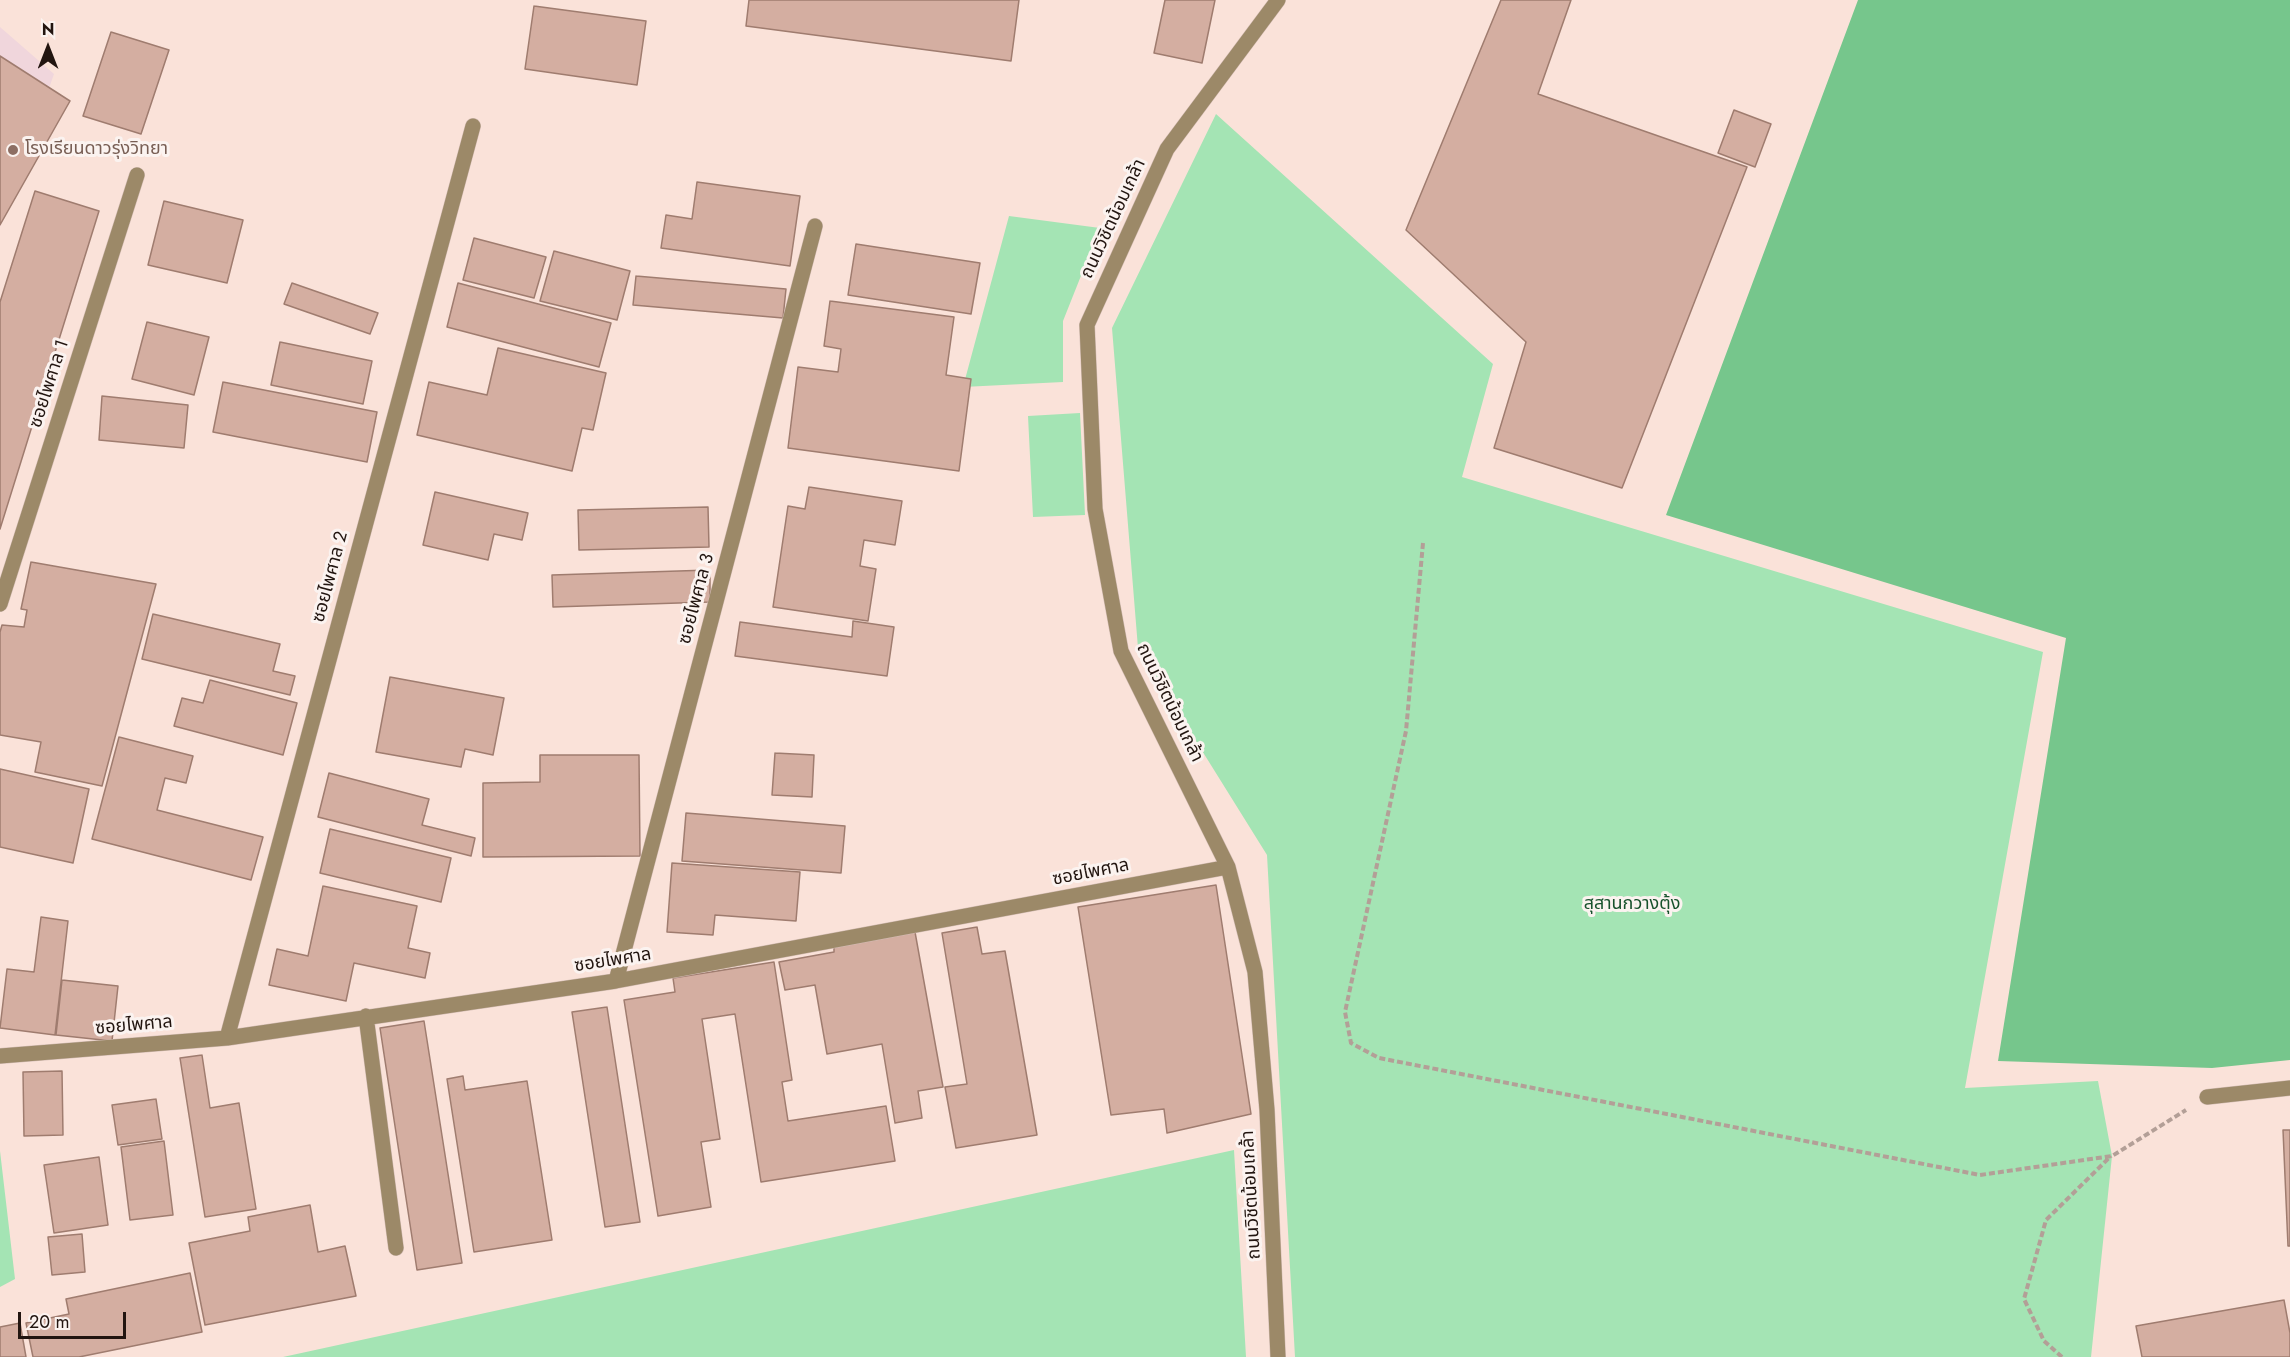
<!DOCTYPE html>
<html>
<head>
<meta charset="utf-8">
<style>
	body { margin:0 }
	#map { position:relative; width:2290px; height:1357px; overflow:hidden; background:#fae2d9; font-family:Jost,sans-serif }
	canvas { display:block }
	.north { position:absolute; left:18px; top:18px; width:60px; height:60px; -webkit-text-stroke:4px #fbf3f0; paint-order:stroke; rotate:0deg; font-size:16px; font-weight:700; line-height:24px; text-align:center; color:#221510 }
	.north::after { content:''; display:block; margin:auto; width:21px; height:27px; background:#221510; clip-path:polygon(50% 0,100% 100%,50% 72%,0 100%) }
	.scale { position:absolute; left:18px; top:1312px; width:108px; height:27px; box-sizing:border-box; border:3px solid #221510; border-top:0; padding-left:8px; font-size:18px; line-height:21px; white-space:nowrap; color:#221510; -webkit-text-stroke:4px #fbf3f0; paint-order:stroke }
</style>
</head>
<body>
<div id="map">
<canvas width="2290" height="1357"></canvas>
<div class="north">N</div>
<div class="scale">20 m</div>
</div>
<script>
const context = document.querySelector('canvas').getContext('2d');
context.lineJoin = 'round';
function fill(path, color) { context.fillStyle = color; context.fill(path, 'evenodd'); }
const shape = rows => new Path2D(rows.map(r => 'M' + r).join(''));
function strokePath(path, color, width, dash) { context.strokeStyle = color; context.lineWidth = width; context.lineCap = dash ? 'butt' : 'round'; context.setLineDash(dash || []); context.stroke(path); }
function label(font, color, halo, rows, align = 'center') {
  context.font = font + ' Jost,"Noto Sans Thai",sans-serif'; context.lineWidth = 6; context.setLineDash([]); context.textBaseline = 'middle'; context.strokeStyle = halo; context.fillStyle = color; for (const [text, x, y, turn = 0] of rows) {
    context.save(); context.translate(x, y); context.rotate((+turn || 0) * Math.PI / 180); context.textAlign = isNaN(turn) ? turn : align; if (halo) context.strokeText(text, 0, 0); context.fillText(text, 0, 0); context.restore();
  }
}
fill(shape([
	[0,27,54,74,0,227]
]), '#f0d6dc');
fill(shape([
	[1216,114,1493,364,1462,477,2043,652,1965,1088,2098,1081,2112,1156,2091,1357,1295,1357,1267,855,1138,648,1112,328],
	[1009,216,1100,228,1063,321,1063,382,963,387],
	[1080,413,1085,515,1033,517,1028,416],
	[1234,1150,1246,1357,283,1357],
	[0,1151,15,1279,0,1287]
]), '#a4e4b4');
fill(shape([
	[1858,0,2290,0,2290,1060,2212,1068,1998,1061,2066,638,1666,515]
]), '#76c68c');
const building = shape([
	[749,0,1019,0,1011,61,746,26,749,0],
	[1165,0,1215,0,1202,63,1154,53,1165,0],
	[1501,0,1571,0,1538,94,1747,167,1622,488,1494,448,1526,342,1406,230,1501,0],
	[534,6,646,21,637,85,525,69,534,6],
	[111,32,169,50,141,134,83,116,111,32],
	[0,56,70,101,0,225,0,56],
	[1734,110,1771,124,1755,167,1718,153,1734,110],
	[697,182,800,196,790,266,661,248,666,215,692,219,697,182],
	[35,191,99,211,0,529,0,302,35,191],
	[164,201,243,220,227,283,148,265,164,201],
	[474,238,546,257,534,298,463,280,474,238],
	[856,244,980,263,971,314,848,295,856,244],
	[554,251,630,271,617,320,540,301,554,251],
	[636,276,786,289,783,318,633,305,636,276],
	[292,283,378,313,370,334,284,304,292,283],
	[458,283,611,323,599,367,447,327,458,283],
	[830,301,954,317,946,375,971,379,959,471,788,448,798,367,838,372,841,349,824,346,830,301],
	[147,322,209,337,194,395,132,379,147,322],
	[280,342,372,361,363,404,271,385,280,342],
	[498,348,606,373,593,430,582,428,572,471,417,435,429,382,487,395,498,348],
	[223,382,377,412,367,462,213,432,223,382],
	[102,396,188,405,184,448,99,440,102,396],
	[809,487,902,501,895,545,864,540,860,566,876,569,868,621,773,607,788,506,805,509,809,487],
	[435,492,528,513,522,540,494,534,488,560,423,545,435,492],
	[708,507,709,547,579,550,578,510,708,507],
	[31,562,156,584,102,786,35,772,41,742,0,735,0,632,2,625,24,627,27,610,21,609,31,562],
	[710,570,710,602,553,607,552,575,710,570],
	[153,614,280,644,273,671,295,676,290,695,142,659,153,614],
	[853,621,894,627,887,676,735,656,740,622,852,637,853,621],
	[390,677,504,698,493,755,465,749,461,767,376,752,390,677],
	[210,680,297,703,283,755,174,726,182,698,203,703,210,680],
	[119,737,193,756,186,783,165,778,157,810,263,837,251,880,92,839,119,737],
	[775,753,814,755,812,797,772,795,775,753],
	[540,755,639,755,640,856,483,857,483,783,540,782,540,755],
	[0,769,89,789,73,863,0,847,0,769],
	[329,773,429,799,422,825,475,838,471,856,318,817,329,773],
	[686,813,845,826,841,873,682,861,686,813],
	[330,829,451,858,441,902,320,873,330,829],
	[672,863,800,872,796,921,715,915,713,935,667,932,672,863],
	[1216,885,1251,1114,1167,1133,1164,1109,1111,1115,1078,907,1216,885],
	[323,886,417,906,408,948,430,953,425,978,354,963,346,1001,269,985,277,949,308,956,323,886],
	[41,917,68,921,55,1035,0,1028,7,969,34,972,41,917],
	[977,927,982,954,1005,951,1037,1135,956,1148,945,1087,967,1084,942,933,977,927],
	[915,932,943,1087,918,1091,922,1118,895,1123,882,1044,827,1054,815,985,785,990,779,962,834,952,834,947,915,932],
	[774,962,792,1080,782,1082,788,1121,886,1106,895,1161,761,1182,735,1014,702,1019,720,1139,701,1142,711,1207,658,1216,624,1000,675,992,673,978,774,962],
	[62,980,118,986,112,1041,56,1035,62,980],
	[607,1007,640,1222,605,1227,572,1012,607,1007],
	[424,1021,462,1263,417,1270,380,1028,424,1021],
	[202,1055,210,1108,239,1103,256,1209,205,1217,180,1058,202,1055],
	[62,1071,63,1135,24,1136,23,1072,62,1071],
	[463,1076,465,1090,527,1081,552,1240,474,1252,447,1079,463,1076],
	[156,1099,162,1139,118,1145,112,1105,156,1099],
	[2283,1130,2290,1130,2290,1246,2288,1246,2283,1130],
	[164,1141,173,1215,130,1220,121,1147,164,1141],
	[99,1157,108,1225,54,1233,44,1165,99,1157],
	[310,1205,318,1252,345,1246,356,1296,205,1325,189,1243,250,1231,248,1217,310,1205],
	[82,1234,85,1272,52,1275,48,1237,82,1234],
	[190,1273,202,1332,79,1357,33,1357,26,1323,69,1314,66,1299,190,1273],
	[2284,1300,2290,1333,2290,1357,2142,1357,2136,1326,2284,1300],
	[20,1323,26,1357,0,1357,0,1327,20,1323]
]);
fill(building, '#d4aea1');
strokePath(building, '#9f7c6f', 1.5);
const minor = shape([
	[1278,0,1167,149,1087,325,1095,509,1121,651,1228,867,1255,972,1267,1110,1278,1357],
	[0,604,137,175],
	[616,981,815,226],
	[366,1016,396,1248],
	[227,1038,473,126],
	[0,1056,227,1038,616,981,1228,867],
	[2207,1097,2290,1088]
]);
strokePath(minor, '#d3bdb5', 16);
strokePath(shape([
	[1423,543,1406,731,1345,1012,1351,1043,1379,1058,1980,1175,2112,1156,2186,1110],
	[2062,1357,2044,1341,2024,1299,2046,1220,2111,1156]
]), '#b39f97', 4, [6, 3]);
strokePath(minor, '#9c8968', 15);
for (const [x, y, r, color] of [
	[13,150,6,"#8d6e63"]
]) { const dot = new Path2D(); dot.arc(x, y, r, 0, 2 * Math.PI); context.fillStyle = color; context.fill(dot); strokePath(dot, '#fbf3f0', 2); }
label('18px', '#785e54', '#fbf3f0', [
	["โรงเรียนดาวรุ่งวิทยา",25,150]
], 'left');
label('18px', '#221510', '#fbf3f0', [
	["ถนนวิชิตน้อมเกล้า",1114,219,-65],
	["ซอยไพศาล 1",50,384,-72],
	["ซอยไพศาล 2",331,577,-75],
	["ซอยไพศาล 3",697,599,-75],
	["ถนนวิชิตน้อมเกล้า",1169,703,64],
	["ซอยไพศาล",1091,873,-11],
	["ซอยไพศาล",613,961,-9],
	["ซอยไพศาล",134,1026,-5],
	["ถนนวิชิตน้อมเกล้า",1252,1195,-93]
]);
label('18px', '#17522c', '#fbf3f0', [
	["สุสานกวางตุ้ง",1632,905]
]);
</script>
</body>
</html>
